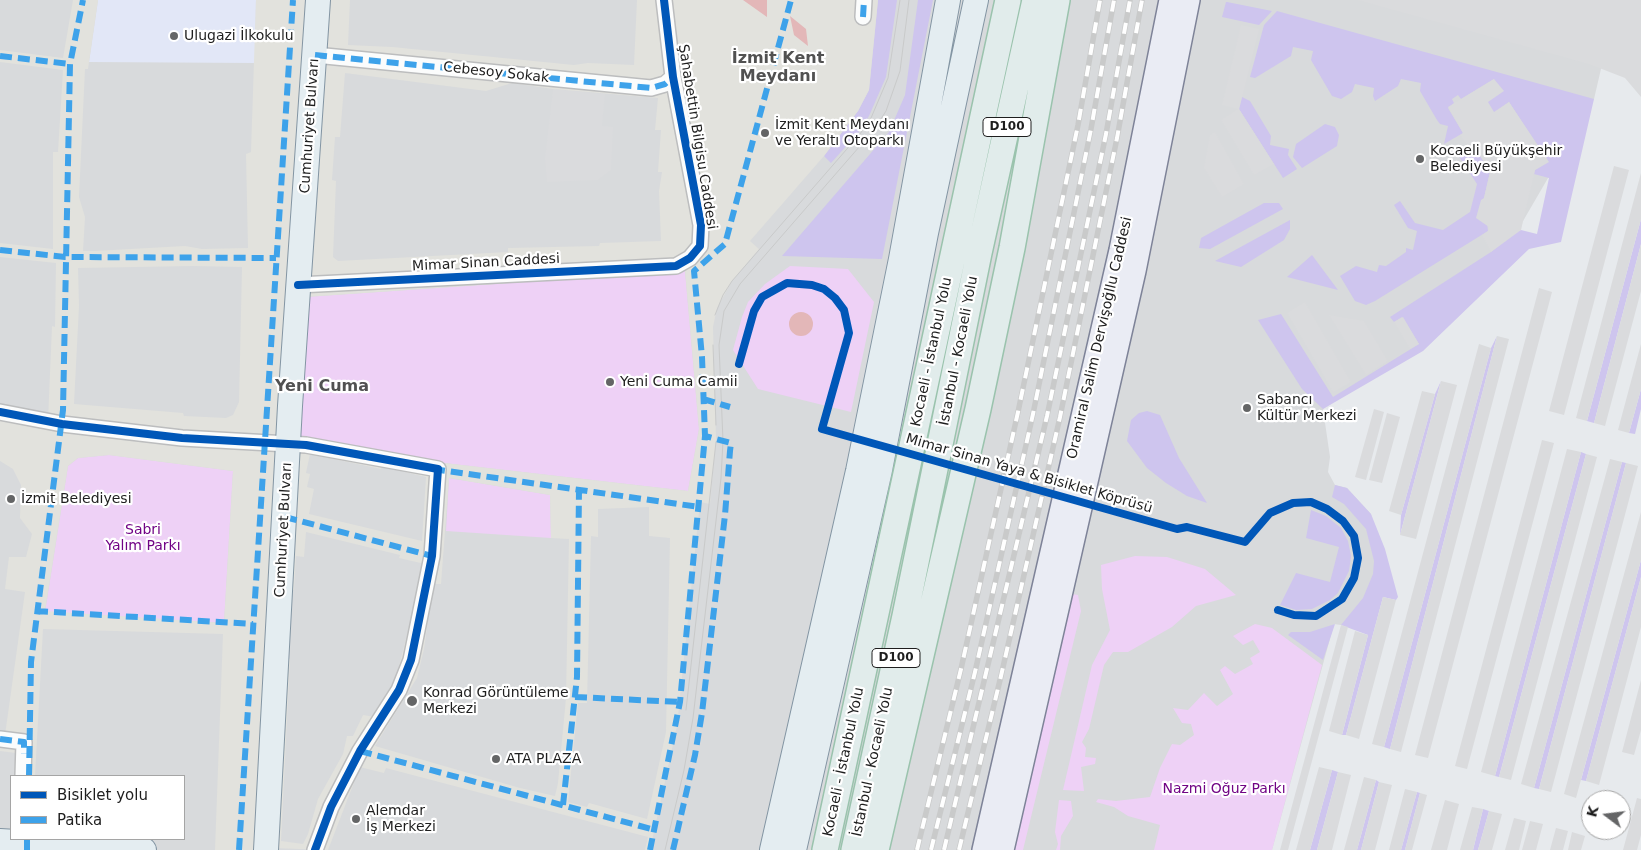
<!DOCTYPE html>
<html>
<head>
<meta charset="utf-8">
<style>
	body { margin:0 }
	#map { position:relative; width:1641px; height:850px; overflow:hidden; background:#e7eaed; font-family:"DejaVu Sans",sans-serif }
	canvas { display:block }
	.legend { position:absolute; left:10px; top:775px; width:175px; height:65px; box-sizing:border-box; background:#fff; border:1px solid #a5a5a5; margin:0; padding:6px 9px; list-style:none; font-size:15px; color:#1e1e1e }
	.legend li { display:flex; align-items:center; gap:10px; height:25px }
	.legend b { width:25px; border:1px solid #a5a5a5 }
	.north { position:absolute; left:1581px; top:790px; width:50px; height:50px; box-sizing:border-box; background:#fff; border:1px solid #a5a5a5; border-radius:50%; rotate:285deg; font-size:14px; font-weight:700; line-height:20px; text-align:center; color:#1e1e1e }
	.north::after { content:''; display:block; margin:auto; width:18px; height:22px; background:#646566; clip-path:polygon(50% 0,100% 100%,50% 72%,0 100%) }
</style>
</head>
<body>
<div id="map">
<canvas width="1641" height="850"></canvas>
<ul class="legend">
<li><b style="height:6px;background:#0057b8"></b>Bisiklet yolu</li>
<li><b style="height:6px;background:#3da2ea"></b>Patika</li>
</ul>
<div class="north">K</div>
</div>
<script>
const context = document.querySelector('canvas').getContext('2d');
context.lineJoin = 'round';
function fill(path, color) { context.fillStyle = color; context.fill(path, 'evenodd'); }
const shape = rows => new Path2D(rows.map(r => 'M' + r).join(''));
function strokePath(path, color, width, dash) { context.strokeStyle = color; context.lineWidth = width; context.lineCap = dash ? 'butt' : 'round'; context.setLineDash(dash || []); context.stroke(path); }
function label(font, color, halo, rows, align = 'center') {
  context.font = font + ' "DejaVu Sans",sans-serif'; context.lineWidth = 4.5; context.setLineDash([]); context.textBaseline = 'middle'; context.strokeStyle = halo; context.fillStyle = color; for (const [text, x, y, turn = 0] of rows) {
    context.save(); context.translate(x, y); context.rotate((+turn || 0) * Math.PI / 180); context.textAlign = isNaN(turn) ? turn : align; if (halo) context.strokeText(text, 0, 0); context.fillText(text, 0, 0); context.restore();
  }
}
fill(shape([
	[0,0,1617,0,1594,99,1498,264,1428,339,1323,409,1330,457,1328,472,1335,485,1347,488,1371,514,1387,590,1360,628,1334,624,1272,850,0,850],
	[11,776,184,776,184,839,11,839]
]), '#d8dadc');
fill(shape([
	[98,0,256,0,255,63,89,62]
]), '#e2e7f7');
fill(shape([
	[878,0,897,0,886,77,869,116,858,133,831,163,824,156,858,111,869,90],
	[918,0,933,0,882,259,782,256,889,132,905,95],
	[1226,2,1227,2,1272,11,1259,25,1222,17],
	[1277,11,1594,99,1561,242,1529,249,1423,351,1323,409,1302,389,1258,320,1281,314,1333,397,1419,344,1402,317,1394,322,1390,317,1491,252,1515,232,1521,230,1537,234,1549,178,1534,174,1535,170,1548,162,1509,102,1494,113,1487,102,1494,79,1461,99,1458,95,1452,99,1454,103,1448,108,1463,133,1444,144,1448,126,1440,124,1437,120,1420,91,1421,83,1401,79,1398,86,1375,101,1373,96,1374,88,1355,84,1352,92,1341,99,1332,96,1311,60,1313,51,1293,47,1291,56,1255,78,1250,77,1264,25],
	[1242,97,1250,101,1271,136,1270,145,1289,149,1288,155,1297,169,1283,178,1239,109],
	[1325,124,1335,127,1339,135,1337,146,1302,168,1293,157,1296,144],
	[1468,147,1476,149,1490,172,1484,198,1488,231,1375,301,1366,305,1355,301,1340,276,1356,266,1377,272,1379,265,1386,266,1406,252,1406,248,1413,250,1417,231,1408,228,1394,205,1400,201,1415,223,1443,230,1470,212,1477,184,1458,155],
	[1264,203,1279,203,1283,209,1210,249,1199,248,1201,238],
	[1641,219,1641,244,1594,423,1587,421],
	[1290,220,1290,229,1284,240,1241,267,1215,261],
	[1312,255,1338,290,1287,277],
	[1497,336,1390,749,1384,747,1491,348],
	[1441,381,1400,535,1401,515,1435,394],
	[1641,389,1641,409,1635,434,1629,433],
	[1147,411,1160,415,1179,458,1207,503,1187,496,1166,483,1147,468,1127,441,1131,420,1139,413],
	[1581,452,1586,454,1499,777,1495,776],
	[1622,462,1626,463,1539,789,1534,788],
	[1335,485,1347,488,1371,514,1385,549,1398,597,1396,600,1383,597,1346,735,1342,735,1368,635,1341,625,1363,598,1373,574,1374,561,1366,529,1344,504,1332,497],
	[1311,510,1326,516,1341,528,1348,541,1351,556,1349,571,1338,593,1330,600,1312,609,1296,610,1280,605,1296,573,1330,582,1339,547,1306,538],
	[1641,560,1641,577,1586,781,1581,780],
	[1335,624,1323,660,1288,635,1291,632,1310,632],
	[1332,770,1338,772,1317,850,1310,850],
	[1376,780,1379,782,1361,850,1357,850],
	[1417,792,1420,793,1405,850,1401,850],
	[1483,809,1489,811,1478,850,1473,850]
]), '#cec5ee');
fill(shape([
	[790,266,848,269,874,302,851,412,758,389,733,350,742,317,748,302,765,284],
	[685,271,699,429,688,491,418,460,295,436,305,297],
	[109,455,233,471,224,623,45,612,68,466,78,458],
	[449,478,550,495,551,538,446,531],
	[1135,556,1167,557,1205,569,1236,595,1196,606,1172,627,1128,652,1113,652,1104,665,1089,729,1082,742,1086,748,1085,757,1096,758,1095,764,1081,767,1084,791,1063,790,1092,665,1110,630,1102,589,1101,565],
	[1072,594,1078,595,1081,611,1023,850,1012,850],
	[1255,624,1272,628,1322,665,1272,850,1154,850,1160,825,1128,816,1114,807,1096,802,1098,799,1116,801,1150,797,1160,768,1172,744,1180,745,1194,735,1191,724,1182,723,1173,708,1188,710,1204,693,1217,706,1233,694,1220,670,1225,666,1235,674,1253,664,1250,658,1260,652,1253,640,1243,645,1233,636],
	[1059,800,1071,801,1073,816,1061,836,1060,850,1056,850,1058,844,1055,832]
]), '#eed1f6');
fill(shape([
	[1358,0,1641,0,1641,97,1625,78,1589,64],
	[1241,25,1259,29,1239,109,1274,164,1254,175,1221,120,1238,109,1222,105],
	[1494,79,1504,91,1488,102,1494,112,1509,102,1549,162,1535,170,1521,230,1491,252,1482,235,1488,231,1489,227,1476,218,1481,200,1484,198,1490,172,1476,149,1468,147,1460,135,1463,133,1448,107],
	[553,89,605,94,602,126,613,127,611,170,598,180,547,182,545,158],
	[1215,132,1244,184,1222,197,1204,168,1210,135],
	[1614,166,1629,170,1564,415,1549,411],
	[1641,173,1641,219,1587,421,1576,418],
	[1641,244,1641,291,1605,426,1594,423],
	[1539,288,1552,292,1428,758,1415,755],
	[1305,302,1351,382,1333,392,1287,313],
	[1329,315,1364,321,1388,361,1366,375],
	[1403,317,1419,344,1410,349,1394,322],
	[1497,336,1509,339,1401,752,1390,749],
	[1479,344,1491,348,1384,747,1372,744],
	[1641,344,1641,389,1629,433,1618,430],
	[1441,381,1457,385,1416,539,1400,535],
	[1422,391,1435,394,1401,515,1389,511],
	[1374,409,1384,412,1366,480,1355,477],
	[1387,413,1400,417,1382,483,1369,480],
	[1542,440,1554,443,1467,769,1455,766],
	[1567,449,1581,452,1495,776,1481,772],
	[1586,454,1597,457,1511,780,1499,777],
	[1610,459,1622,462,1534,788,1521,784],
	[1626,463,1638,466,1551,792,1539,789],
	[1641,512,1641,560,1576,798,1564,794],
	[1641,577,1641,627,1599,785,1586,781],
	[1383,597,1396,600,1359,739,1346,735],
	[1341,625,1348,627,1288,850,1280,850],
	[1355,631,1368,635,1342,735,1329,731],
	[1641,680,1641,730,1634,755,1622,752],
	[1319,767,1332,770,1310,850,1296,850],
	[1338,772,1351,775,1332,850,1317,850],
	[1364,777,1376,780,1357,850,1344,850],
	[1379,782,1392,785,1375,850,1361,850],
	[1405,789,1417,792,1401,850,1389,850],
	[1420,793,1427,795,1412,850,1405,850],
	[1637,798,1641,799,1641,835,1637,850,1623,850],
	[1445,800,1459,804,1447,850,1431,850],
	[1472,807,1483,809,1473,850,1460,850],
	[1489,811,1502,814,1492,850,1478,850],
	[1514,818,1526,821,1519,850,1505,850],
	[1530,821,1543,824,1536,850,1522,850],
	[1556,828,1568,831,1563,850,1550,850],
	[1572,832,1585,836,1581,850,1568,850]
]), '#dadbdd');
fill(shape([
	[73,0,98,0,88,69,85,69,79,197,85,217,83,251,95,251,185,246,202,249,248,248,246,154,251,152,256,0,318,0,266,850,215,850,223,634,43,629,35,776,16,776,16,753,0,751,0,735,5,735,25,592,5,589,9,557,26,557,32,534,20,518,21,485,13,469,0,461,0,415,48,421,52,326,55,327,56,263,0,257,0,243,53,249,53,152,58,152,63,70,0,62,0,50,63,58],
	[193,266,242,267,239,402,233,415,226,418,184,416,183,413,74,404,79,306,78,268],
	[109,455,233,471,224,623,45,611,68,466,78,458],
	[330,0,350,0,348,45,392,47,574,65,588,63,634,65,637,0,664,0,699,211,672,0,878,0,869,90,858,111,824,156,750,241,759,249,732,281,717,308,713,327,716,439,710,504,700,502,677,726,650,850,645,850,648,837,386,768,384,773,360,767,328,850,273,848,295,436,418,460,688,491,699,429,685,271,305,297,312,274],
	[345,73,486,91,512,83,553,89,658,98,655,130,661,130,658,172,662,172,659,191,661,241,600,243,599,246,508,248,508,252,338,261,333,257,336,181,332,180,335,137,340,137],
	[310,454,381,469,383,463,405,468,405,472,426,477,422,541,309,514,314,489,307,487,310,474,306,473],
	[449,478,550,495,551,538,569,539,566,698,558,783,555,796,520,788,375,746,417,678,424,649,433,584,441,584],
	[649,507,649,536,670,538,666,732,647,819,589,803,587,807,568,802,578,703,587,703,591,536,598,537,598,509],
	[306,532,400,555,399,558,425,564,397,674,375,717,363,715,353,736,347,736,343,754,318,799,308,834,303,844,281,841,290,659,285,658,289,589,294,590,296,556,304,557]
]), '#e2e2dd');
fill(shape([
	[743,0,767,0,767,17],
	[790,16,806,29,808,46,794,35],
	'789 324a12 12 0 1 1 24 0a12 12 0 1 1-24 0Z'
]), '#e3b7b8');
const minor = shape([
	[863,17,864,0],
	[315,55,651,88,665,84,673,77],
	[298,285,676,266,690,258,700,246,701,225,673,77,664,0],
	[0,412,62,424,182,438,306,445,438,469,432,556,411,660,399,690,360,751,331,807,315,850],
	[0,739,24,742,23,776]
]);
const secondary = shape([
	[983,850,1120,250,1170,0],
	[1003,850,1135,271,1189,0]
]);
const primary = shape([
	[0,841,144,850],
	[266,850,290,406,318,0],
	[772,850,858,471,901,259,948,0],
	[794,850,880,470,926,233,976,0]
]);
const trunk = shape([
	[825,850,1008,0],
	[854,850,905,616,979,253,1035,0],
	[876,850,978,409,1012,248,1057,0]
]);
strokePath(minor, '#bcbdbe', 18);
strokePath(secondary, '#7e8398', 24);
strokePath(primary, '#8395a3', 26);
strokePath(trunk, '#9ac3ad', 28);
strokePath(minor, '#fbfcfc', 15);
strokePath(secondary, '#eaecf4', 21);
strokePath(primary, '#e4edf1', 24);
strokePath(trunk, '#e1eceb', 25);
strokePath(shape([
	[715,315,723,295,732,281,860,134,871,118,888,78,900,0],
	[713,345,716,425],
	[686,710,716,442],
	[665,850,684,770,693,718,721,478,723,441,719,345,724,311,740,284,873,131,886,111,900,71,909,0]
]), '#c9caca', 1);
const rail = shape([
	[917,850,961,669,1018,412,1078,125,1100,0],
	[931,850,975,672,1033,414,1091,129,1114,0],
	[944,850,1047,416,1106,134,1130,0],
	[959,850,1001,676,1060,417,1117,138,1142,0]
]);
strokePath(rail, '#c9caca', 5.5);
strokePath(rail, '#fff', 4, [11]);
strokePath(shape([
	[863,17,864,0],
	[315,55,651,88,665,84,673,77],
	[0,56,70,64],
	[0,250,65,257,276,258],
	[703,399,730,407],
	[433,469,699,507],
	[285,517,432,556],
	[36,611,253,624],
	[575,697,680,702],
	[0,739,24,742,24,754],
	[360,751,655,830],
	[29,776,31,662,63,410,70,64,83,0],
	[563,805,577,677,579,489],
	[27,850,27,839],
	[239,850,293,0],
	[650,850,680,702,705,436,702,357,694,271,725,244,791,0],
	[673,850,695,755,702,713,725,515,730,451,731,443,705,436]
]), '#3da2ea', 6, [12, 6]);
strokePath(shape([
	[298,285,676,266,690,258,700,246,701,225,673,77,664,0],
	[739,364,754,311,762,297,787,283,812,285,824,289,835,298,844,310,849,333,822,429,1177,529,1187,527,1245,542,1270,513,1293,503,1311,502,1327,509,1343,521,1354,536,1358,558,1354,578,1342,599,1316,616,1294,615,1278,610],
	[0,412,62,424,182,438,306,445,438,469,432,556,411,660,399,690,360,751,331,807,315,850]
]), '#0057b8', 8);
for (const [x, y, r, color] of [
	[174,36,5,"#646566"],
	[765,133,5,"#646566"],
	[1420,159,5,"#646566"],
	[610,382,5,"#646566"],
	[1247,408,5,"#646566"],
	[11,499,5,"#646566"],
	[412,701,6,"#646566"],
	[496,759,5,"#646566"],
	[356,819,5,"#646566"]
]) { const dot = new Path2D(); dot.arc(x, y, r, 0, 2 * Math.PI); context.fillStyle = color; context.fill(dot); strokePath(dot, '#fff', 2); }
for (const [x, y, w] of [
	[1007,127,48],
	[896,658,48]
]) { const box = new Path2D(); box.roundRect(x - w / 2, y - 9.5, w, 19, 4); context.fillStyle = '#fff'; context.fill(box); strokePath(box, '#1e1e1e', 1); }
label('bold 12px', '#1e1e1e', null, [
	["D100",1007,127],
	["D100",896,658]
]);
label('14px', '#1e1e1e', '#fff', [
	["Ulugazi İlkokulu",184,36],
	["İzmit Kent Meydanı",775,125],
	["ve Yeraltı Otoparkı",775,141],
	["Kocaeli Büyükşehir",1430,151],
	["Belediyesi",1430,167],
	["Yeni Cuma Camii",620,382],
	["Sabancı",1257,400],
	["Kültür Merkezi",1257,416],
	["İzmit Belediyesi",21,499],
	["Konrad Görüntüleme",423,693],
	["Merkezi",423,709],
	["ATA PLAZA",506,759],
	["Alemdar",366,811],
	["İş Merkezi",366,827]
], 'left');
label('14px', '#1e1e1e', '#fff', [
	["Cebesoy Sokak",496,73,6],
	["Cumhuriyet Bulvarı",310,126,-86],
	["Şahabettin Bilgisu Caddesi",697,137,81],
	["Mimar Sinan Caddesi",486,263,-3],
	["Oramiral Salim Dervişoğllu Caddesi",1100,338,-77],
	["İstanbul - Kocaeli Yolu",959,351,-79],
	["Kocaeli - İstanbul Yolu",932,352,-78],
	["Mimar Sinan Yaya & Bisiklet Köprüsü",1029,474,16],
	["Cumhuriyet Bulvarı",284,530,-87],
	["Kocaeli - İstanbul Yolu",844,762,-78],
	["İstanbul - Kocaeli Yolu",873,762,-78]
]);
label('14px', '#710485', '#fff', [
	["Sabri",143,530],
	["Yalım Parkı",143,546],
	["Nazmi Oğuz Parkı",1224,789]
]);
label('bold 16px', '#515151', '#fff', [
	["İzmit Kent",778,59],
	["Meydanı",778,77],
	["Yeni Cuma",322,387]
]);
</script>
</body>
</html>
